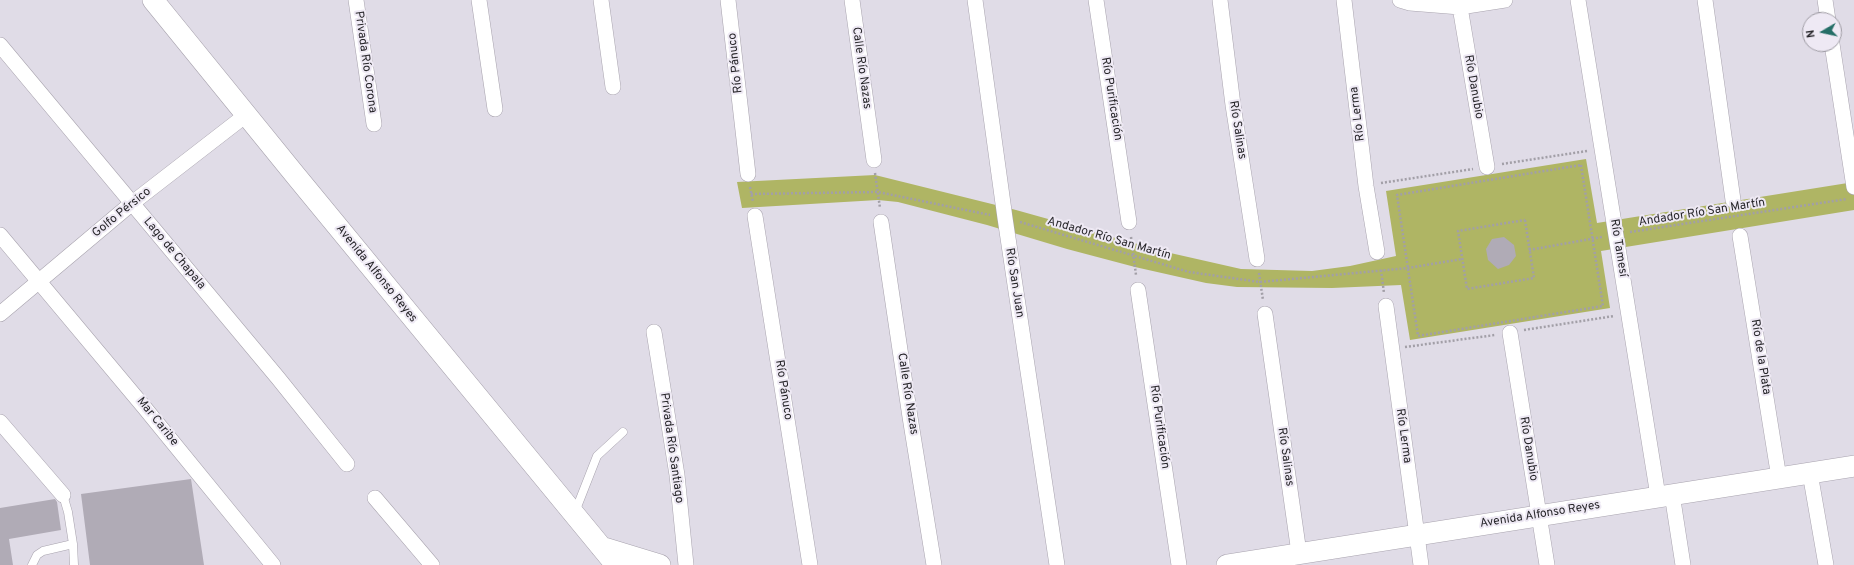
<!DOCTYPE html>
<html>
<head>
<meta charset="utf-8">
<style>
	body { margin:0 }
	#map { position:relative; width:1854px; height:565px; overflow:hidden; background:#e0dce7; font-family:Overpass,sans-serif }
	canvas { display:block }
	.north { position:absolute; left:1802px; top:12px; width:40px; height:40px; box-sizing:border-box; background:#eee9f4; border:1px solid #9e9ba3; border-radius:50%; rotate:261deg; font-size:11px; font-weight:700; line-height:16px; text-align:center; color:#262529 }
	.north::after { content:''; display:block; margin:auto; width:14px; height:18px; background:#256e67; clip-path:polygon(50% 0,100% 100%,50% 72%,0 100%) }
</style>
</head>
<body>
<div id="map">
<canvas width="1854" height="565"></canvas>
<div class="north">N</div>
</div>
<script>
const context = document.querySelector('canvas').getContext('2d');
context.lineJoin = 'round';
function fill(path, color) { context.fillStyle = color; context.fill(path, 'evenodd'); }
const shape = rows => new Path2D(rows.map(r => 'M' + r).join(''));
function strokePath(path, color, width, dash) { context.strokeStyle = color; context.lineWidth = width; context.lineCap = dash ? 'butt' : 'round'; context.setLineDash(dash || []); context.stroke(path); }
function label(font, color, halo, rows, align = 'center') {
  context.font = font + ' Overpass,sans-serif'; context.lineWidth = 4; context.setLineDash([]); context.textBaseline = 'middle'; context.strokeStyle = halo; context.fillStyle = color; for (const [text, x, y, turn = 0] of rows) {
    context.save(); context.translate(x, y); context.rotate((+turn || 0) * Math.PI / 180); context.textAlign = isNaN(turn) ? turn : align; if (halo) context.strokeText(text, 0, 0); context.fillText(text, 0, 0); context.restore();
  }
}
fill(shape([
	[1586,159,1597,223,1854,182,1854,210,1601,251,1610,308,1410,340,1401,285,1332,288,1237,287,1206,283,1135,267,1067,249,987,225,898,202,878,200,742,208,737,182,875,175,1016,210,1166,252,1241,269,1312,271,1350,266,1396,256,1386,191]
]), '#afb564');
fill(shape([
	[1504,237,1514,245,1516,256,1509,265,1498,269,1488,260,1486,249,1492,239],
	[191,479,204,565,90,565,81,494],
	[55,499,57,502,61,530,9,539,13,565,0,565,0,508]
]), '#b0abb6');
const lane = shape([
	[63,495,68,512,73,544,74,565],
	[575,512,597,456,623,432],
	[32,565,37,555,43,551,73,544]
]);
const street = shape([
	[356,0,374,124],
	[479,0,495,109],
	[601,0,613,87],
	[728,0,748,174],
	[852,0,874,160],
	[975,0,1005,218,1057,565],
	[1096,0,1129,222],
	[1220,0,1233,105,1257,259],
	[1344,0,1366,186,1377,252],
	[1400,0,1410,3,1460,7,1505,0],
	[1578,0,1658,496],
	[1705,0,1733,200],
	[1825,0,1828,20],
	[1460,7,1487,167],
	[1832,44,1854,187],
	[0,45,278,378,347,464],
	[755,216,810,565],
	[881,222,910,417,934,565],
	[0,235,144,407,273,565],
	[1740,236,1779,478],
	[1138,290,1179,565],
	[1386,306,1421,565],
	[0,314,131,204,246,115],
	[1265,314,1299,553],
	[654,332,677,475,686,565],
	[1510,333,1547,565],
	[0,422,63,495],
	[1810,473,1826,565],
	[1672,494,1683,565],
	[375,498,432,565]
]);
const secondary = shape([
	[153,0,296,176,616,565],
	[601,547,660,565],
	[1227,565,1854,466]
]);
strokePath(lane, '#a8a3ae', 9);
strokePath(street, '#a8a3ae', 16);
strokePath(secondary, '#a8a3ae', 22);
strokePath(shape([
	[1502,164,1587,151],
	[1581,165,1603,306,1418,336,1397,195,1581,165],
	[875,173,880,208],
	[1381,183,1473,169],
	[750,187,753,202],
	[751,194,878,192,990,215],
	[1525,220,1534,278,1467,289,1458,231,1525,220],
	[1020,222,1189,272,1260,282,1408,268,1462,259],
	[1630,232,1847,199],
	[1131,237,1136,275],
	[1529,250,1602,237],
	[1381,270,1384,293],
	[1259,273,1263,300],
	[1524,330,1614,316],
	[1405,347,1495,335]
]), '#a29fa7', 2.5, [2, 2]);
strokePath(lane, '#fff', 8);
strokePath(street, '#fff', 15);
strokePath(secondary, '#fff', 21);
label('12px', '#262529', '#eee9f4', [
	["Privada Río Corona",365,62,82],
	["Río Pánuco",736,63,-96],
	["Calle Río Nazas",861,68,82],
	["Río Danubio",1473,87,80],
	["Río Purificación",1111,99,81],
	["Río Lerma",1358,114,-97],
	["Río Salinas",1237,130,81],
	["Golfo Pérsico",122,213,-39],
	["Andador Río San Martín",1702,213,-9],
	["Andador Río San Martín",1109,239,16],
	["Río Tamesí",1618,248,81],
	["Lago de Chapala",174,254,50],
	["Avenida Alfonso Reyes",376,274,51],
	["Río San Juan",1014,283,81],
	["Río de la Plata",1760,357,81],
	["Río Pánuco",783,390,81],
	["Calle Río Nazas",907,394,81],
	["Mar Caribe",157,422,51],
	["Río Purificación",1159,427,82],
	["Río Lerma",1403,436,82],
	["Privada Río Santiago",671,448,82],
	["Río Danubio",1528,449,81],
	["Río Salinas",1285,457,82],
	["Avenida Alfonso Reyes",1540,515,-9]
]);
</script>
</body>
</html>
